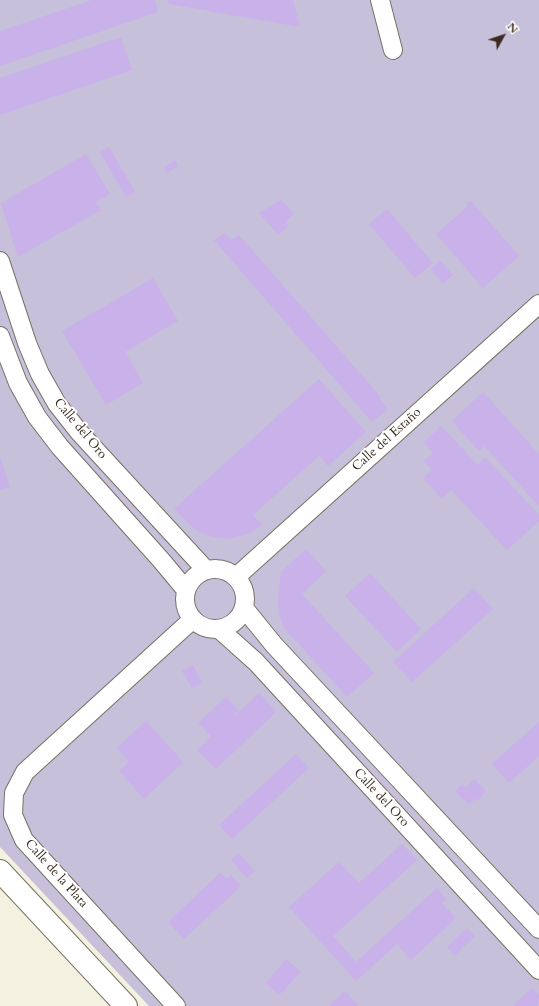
<!DOCTYPE html>
<html>
<head>
<meta charset="utf-8">
<style>
	body { margin:0 }
	#map { position:relative; width:539px; height:1006px; overflow:hidden; background:#f3f1e0; font-family:Cardo,serif }
	canvas { display:block }
	.north { position:absolute; left:483px; top:16px; width:40px; height:40px; -webkit-text-stroke:3px #fff; paint-order:stroke; rotate:50deg; font-size:11px; font-weight:700; line-height:16px; text-align:center; color:#3b2a1e }
	.north::after { content:''; display:block; margin:auto; width:14px; height:18px; background:#3b2a1e; clip-path:polygon(50% 0,100% 100%,50% 72%,0 100%) }
</style>
</head>
<body>
<div id="map">
<canvas width="539" height="1006"></canvas>
<div class="north">N</div>
</div>
<script>
const context = document.querySelector('canvas').getContext('2d');
context.lineJoin = 'round';
function fill(path, color) { context.fillStyle = color; context.fill(path, 'evenodd'); }
const shape = rows => new Path2D(rows.map(r => 'M' + r).join(''));
function strokePath(path, color, width, dash) { context.strokeStyle = color; context.lineWidth = width; context.lineCap = dash ? 'butt' : 'round'; context.setLineDash(dash || []); context.stroke(path); }
function label(font, color, halo, rows, align = 'center') {
  context.font = font + ' Cardo,serif'; context.lineWidth = 4; context.setLineDash([]); context.textBaseline = 'middle'; context.strokeStyle = halo; context.fillStyle = color; for (const [text, x, y, turn = 0] of rows) {
    context.save(); context.translate(x, y); context.rotate((+turn || 0) * Math.PI / 180); context.textAlign = isNaN(turn) ? turn : align; if (halo) context.strokeText(text, 0, 0); context.fillText(text, 0, 0); context.restore();
  }
}
fill(shape([
	[0,0,539,0,539,1006,149,1006,0,847]
]), '#c6c0da');
fill(shape([
	[92,0,155,0,158,12,0,66,0,31],
	[168,0,293,0,300,27,169,4],
	[121,37,132,70,0,115,0,78],
	[109,147,135,192,126,197,100,152],
	[86,154,110,194,96,202,101,210,18,257,1,203],
	[175,160,178,166,167,173,164,168],
	[281,200,294,214,286,222,289,226,278,235,259,213],
	[471,201,519,256,483,288,436,234,468,206,466,204],
	[387,209,433,263,415,278,369,224],
	[225,233,231,240,239,235,381,397,379,398,388,409,372,422,214,240],
	[440,260,453,275,443,284,431,269],
	[153,278,178,321,125,352,143,383,106,405,62,331],
	[319,379,366,432,328,466,319,456,253,515,262,525,250,533,236,537,226,539,208,536,194,529,174,509],
	[483,392,539,454,539,506,484,446,479,451,452,421],
	[441,426,478,465,485,457,539,515,539,521,507,550,451,490,442,499,423,478,432,470,424,461,433,453,424,442],
	[0,457,10,487,0,490],
	[306,549,326,571,302,594,374,673,347,697,284,628,279,614,278,596,281,572],
	[370,573,421,629,397,652,345,596],
	[474,588,493,609,412,682,393,662],
	[193,665,202,683,192,688,182,671],
	[259,693,276,712,216,769,197,750,211,736,198,723,226,697,239,711,234,715,235,716],
	[146,721,183,762,144,799,119,771,129,762,117,748],
	[539,722,539,756,509,783,492,764],
	[296,754,309,768,232,839,219,825],
	[474,779,485,790,484,792,485,793,477,801,475,799,469,805,455,791,462,784,466,788],
	[402,844,417,860,333,936,356,962,437,888,446,899,442,903,456,918,411,960,397,944,356,981,289,907,339,862,359,883],
	[238,853,255,871,247,878,231,860],
	[220,873,227,879,231,875,241,886,184,939,168,922],
	[467,928,475,936,454,956,447,947],
	[286,959,301,972,279,995,266,983],
	[532,988,539,995,538,1006,513,1006],
	[345,991,358,1005,357,1006,329,1006]
]), '#c9b1ea');
const minor = shape([
	[380,0,393,50],
	[0,261,27,343,40,374,57,404,79,432,206,570],
	[0,336,18,383,37,417,60,447,161,560,186,590],
	'185 599a30 30 0 1 1 60 0a30 30 0 1 1-60 0Z',
	[236,577,539,304],
	[244,608,274,645,539,929],
	[219,629,256,662,539,970],
	[176,1006,24,840,13,815,14,793,25,772,193,619]
]);
const major = shape([
	[0,871,126,1006]
]);
strokePath(minor, '#7b7062', 20);
strokePath(major, '#7b7062', 24);
strokePath(minor, '#fff', 18);
strokePath(major, '#fff', 22);
label('13px', '#3b2a1e', '#fff', [
	["Calle del Oro",80,429,50],
	["Calle del Estaño",387,440,-42],
	["Calle del Oro",381,798,47],
	["Calle de la Plata",56,874,48]
]);
</script>
</body>
</html>
